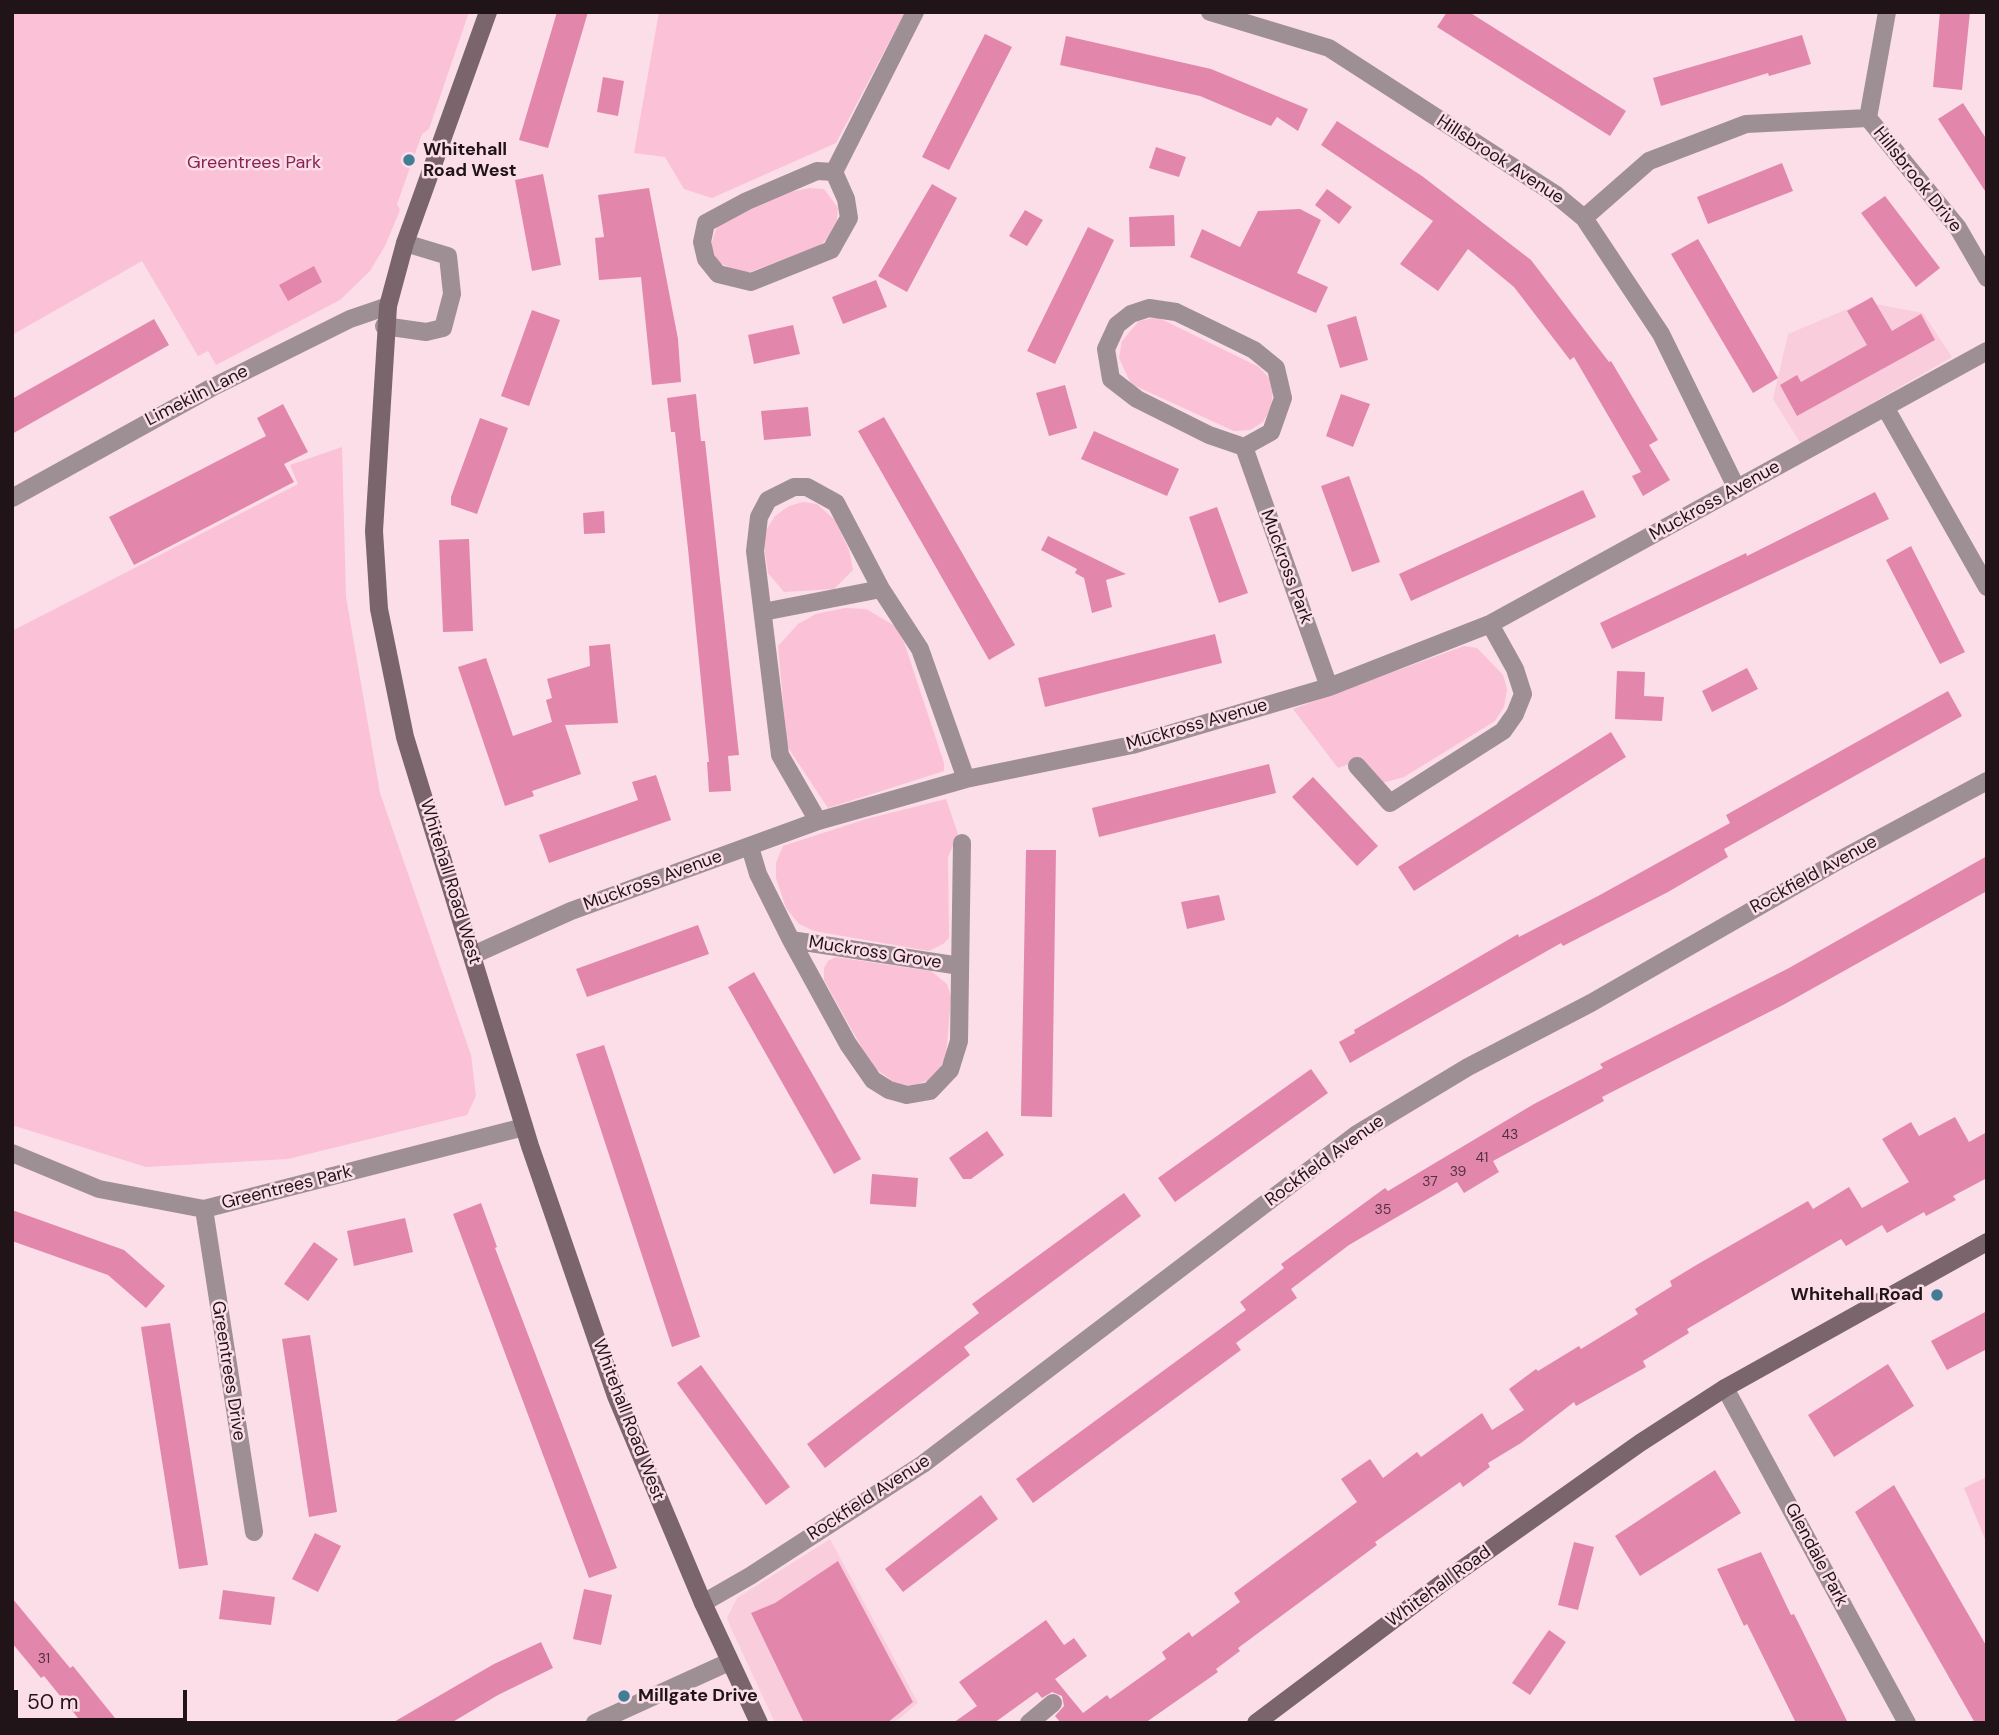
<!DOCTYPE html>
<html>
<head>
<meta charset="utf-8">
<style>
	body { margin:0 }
	#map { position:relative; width:1999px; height:1735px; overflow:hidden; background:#fbdee8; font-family:"DM Sans",sans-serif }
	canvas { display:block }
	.frame { position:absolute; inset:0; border:14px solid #211419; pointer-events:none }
	.scale { position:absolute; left:14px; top:1690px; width:173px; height:32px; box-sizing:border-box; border:4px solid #211419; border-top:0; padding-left:9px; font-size:21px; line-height:24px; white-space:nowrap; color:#211419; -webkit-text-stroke:5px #fbdee8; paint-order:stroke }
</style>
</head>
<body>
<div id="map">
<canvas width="1999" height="1735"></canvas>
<div class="frame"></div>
<div class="scale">50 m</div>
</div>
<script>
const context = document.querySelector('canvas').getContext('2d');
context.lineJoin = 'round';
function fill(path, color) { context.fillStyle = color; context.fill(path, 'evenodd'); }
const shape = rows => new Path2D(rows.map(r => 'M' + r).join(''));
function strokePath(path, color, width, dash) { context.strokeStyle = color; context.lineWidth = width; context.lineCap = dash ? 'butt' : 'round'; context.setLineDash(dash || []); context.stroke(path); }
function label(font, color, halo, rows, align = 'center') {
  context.font = font + ' "DM Sans",sans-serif'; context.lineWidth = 5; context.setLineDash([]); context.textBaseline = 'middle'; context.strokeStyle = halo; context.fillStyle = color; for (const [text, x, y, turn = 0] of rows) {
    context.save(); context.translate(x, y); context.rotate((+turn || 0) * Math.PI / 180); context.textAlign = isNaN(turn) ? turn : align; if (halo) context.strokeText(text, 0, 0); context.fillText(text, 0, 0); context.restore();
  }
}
fill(shape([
	[1864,302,1923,313,1952,357,1801,444,1773,399,1788,334],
	[830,1539,918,1703,894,1723,775,1723,731,1628,727,1618,737,1598]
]), '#f9cddc');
fill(shape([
	[12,12,469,12,429,129,422,134,397,204,400,210,385,246,370,271,340,300,216,365,208,351,198,356,142,261,12,335],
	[659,12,905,12,836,143,712,198,684,189,665,157,634,153],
	[810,188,824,189,838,208,836,231,819,246,750,272,738,272,718,262,711,245,716,229,724,218,790,192],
	[1157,317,1259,367,1270,379,1273,391,1271,408,1263,422,1250,430,1234,431,1131,384,1119,358,1122,341,1139,321],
	[342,447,346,597,380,793,471,1055,476,1096,467,1115,288,1159,146,1167,15,1126,12,1125,12,631,298,484,290,465],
	[803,502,817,504,835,520,849,550,853,570,834,589,784,592,768,573,763,539,767,529,775,516,789,506],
	[845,608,866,609,895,626,904,642,944,763,944,771,828,808,787,746,778,646,798,624,816,614],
	[1464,646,1477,648,1503,675,1507,689,1504,707,1495,721,1404,777,1379,784,1358,761,1338,768,1293,709],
	[946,799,958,834,948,857,949,938,943,944,929,951,814,931,799,924,786,908,776,878,776,863,783,846,866,819],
	[835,957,931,971,947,984,951,997,946,1056,940,1068,927,1081,912,1086,895,1083,872,1066,824,980,824,968,828,961],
	[1987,1477,1987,1544,1964,1488]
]), '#fbc1d6');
fill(shape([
	[557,12,588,12,548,148,519,140],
	[1447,12,1469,12,1626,111,1610,136,1437,27],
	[1940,12,1970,12,1962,90,1933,87],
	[985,34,1012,47,949,170,922,157],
	[1802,35,1811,64,1769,76,1768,73,1661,106,1653,78],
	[1066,36,1211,69,1308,109,1298,131,1277,117,1271,126,1200,96,1060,65],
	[603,77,624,81,618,116,597,112],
	[1963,103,1987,140,1987,194,1938,119],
	[1337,121,1422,176,1531,260,1609,362,1611,361,1658,440,1649,445,1670,480,1643,496,1632,476,1641,472,1574,357,1570,360,1514,287,1468,249,1438,291,1400,264,1433,221,1321,145],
	[1156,147,1186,157,1179,177,1149,168],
	[1782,163,1793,191,1708,224,1697,197],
	[543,174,561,265,532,271,515,180],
	[932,184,957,198,907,292,878,276],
	[649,188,678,339,681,382,652,385,641,277,599,280,595,238,604,237,598,195],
	[1327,189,1352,207,1339,224,1315,205],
	[1885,196,1940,268,1916,287,1861,213],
	[1300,209,1321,220,1297,273,1328,287,1316,313,1190,257,1202,229,1240,247,1258,211],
	[1025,210,1043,220,1027,246,1009,236],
	[1174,215,1175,246,1130,247,1129,217],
	[1088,227,1114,240,1055,364,1027,351],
	[1698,239,1778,378,1753,393,1671,254],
	[314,266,322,282,288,301,279,285],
	[876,280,887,307,843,324,832,297],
	[1872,297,1892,331,1921,314,1935,340,1797,416,1780,385,1797,375,1801,382,1867,345,1847,311],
	[532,310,560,320,529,406,501,396],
	[1356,316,1368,360,1340,368,1327,325],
	[154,319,169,345,12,434,12,399],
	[793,325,800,354,754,364,748,335],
	[1065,385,1077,428,1049,436,1036,393],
	[696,394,701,441,705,441,739,755,728,756,731,791,709,792,707,762,709,762,688,549,675,432,671,432,667,398],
	[1341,394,1370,404,1353,447,1326,436],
	[283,404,308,452,284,464,294,482,134,565,109,517,266,436,257,418],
	[808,407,811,436,764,440,761,411],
	[884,417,1015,645,989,660,858,431],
	[480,418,508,428,477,514,451,505,451,497],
	[1094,431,1179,469,1167,496,1081,459],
	[1349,476,1380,562,1352,572,1321,486],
	[1583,490,1596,517,1411,601,1399,574],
	[1875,492,1889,519,1612,649,1600,623,1746,553,1747,556],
	[1217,507,1248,593,1219,603,1189,517],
	[604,511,605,533,584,534,583,513],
	[1048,536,1126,574,1106,580,1112,607,1092,613,1084,578,1075,573,1077,569,1041,550],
	[469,539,473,631,443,632,439,540],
	[1911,546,1965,652,1940,664,1886,560],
	[1215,634,1222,663,1045,707,1038,678],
	[610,644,618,723,565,725,581,774,532,791,534,796,505,806,458,667,486,658,513,736,552,722,546,700,552,698,547,679,590,666,589,646],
	[1747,668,1758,689,1712,712,1702,691],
	[1617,671,1645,672,1644,696,1664,697,1662,721,1615,719],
	[1948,691,1962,716,1724,849,1728,857,1668,892,1563,946,1561,943,1350,1063,1339,1042,1355,1033,1354,1030,1518,934,1519,937,1598,896,1730,823,1726,815],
	[1611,732,1626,757,1414,891,1398,867],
	[1269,764,1276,793,1099,837,1092,808],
	[656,775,671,820,549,863,539,835,638,800,632,782],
	[1313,777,1378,846,1357,866,1292,797],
	[1026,850,1056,850,1052,1117,1021,1116],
	[1987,856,1987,891,1783,1005,1602,1097,1604,1101,1493,1161,1499,1172,1464,1193,1457,1182,1349,1245,1291,1289,1297,1298,1236,1343,1241,1350,1033,1503,1016,1479,1246,1310,1240,1302,1284,1268,1281,1264,1385,1188,1388,1191,1534,1104,1603,1068,1600,1064,1789,968],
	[1219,895,1225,920,1187,929,1181,902],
	[698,925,709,954,587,997,576,969],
	[754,972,861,1159,834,1174,728,987],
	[604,1045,700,1337,672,1347,576,1054],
	[1311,1069,1328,1093,1175,1202,1158,1178],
	[1955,1117,1969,1142,1987,1132,1987,1178,1953,1196,1956,1200,1926,1216,1924,1212,1887,1233,1882,1225,1846,1246,1841,1239,1687,1329,1689,1333,1643,1361,1646,1367,1576,1406,1574,1402,1521,1443,1488,1463,1490,1467,1463,1487,1460,1482,1375,1542,1377,1545,1238,1648,1240,1651,1216,1669,1218,1672,1145,1723,1061,1723,1055,1716,1064,1706,1062,1696,1052,1692,1042,1698,1037,1692,994,1723,953,1723,977,1706,959,1682,1046,1620,1064,1645,1074,1638,1087,1656,1055,1679,1083,1713,1107,1695,1110,1699,1166,1659,1162,1652,1189,1632,1192,1637,1240,1602,1234,1593,1357,1502,1341,1479,1370,1459,1383,1478,1417,1452,1421,1457,1482,1413,1492,1430,1524,1410,1509,1389,1536,1369,1538,1371,1579,1346,1581,1349,1638,1314,1635,1309,1672,1286,1670,1281,1698,1264,1808,1201,1813,1209,1849,1187,1862,1208,1909,1182,1882,1139,1911,1122,1919,1136],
	[987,1131,1004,1155,971,1179,963,1179,949,1158],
	[872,1174,918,1178,916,1207,870,1204],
	[1124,1193,1141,1216,964,1347,970,1355,825,1468,807,1444,979,1313,972,1304],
	[481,1203,497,1247,495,1248,617,1568,589,1578,453,1214],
	[12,1210,124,1250,165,1286,146,1308,108,1275,12,1241],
	[405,1218,413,1252,354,1266,347,1231],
	[314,1242,338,1259,308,1301,284,1284],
	[1987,1311,1987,1349,1947,1370,1931,1341],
	[170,1323,208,1565,179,1569,141,1327],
	[310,1335,337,1512,309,1517,282,1339],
	[1888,1364,1914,1406,1834,1457,1808,1415],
	[701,1365,790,1487,766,1505,677,1383],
	[1715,1470,1741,1513,1640,1576,1615,1536],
	[1894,1485,1987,1647,1987,1723,1975,1723,1855,1512],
	[981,1495,998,1519,903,1592,885,1569],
	[315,1533,341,1546,318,1592,292,1579],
	[1574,1542,1594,1547,1578,1610,1558,1605],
	[1761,1552,1791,1615,1794,1614,1848,1723,1796,1723,1747,1624,1744,1626,1717,1569],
	[838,1561,913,1702,887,1723,804,1723,751,1613,775,1603],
	[584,1589,612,1595,601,1645,573,1639],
	[223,1590,275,1597,271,1625,219,1619],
	[12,1598,70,1668,73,1666,119,1723,82,1723,44,1676,41,1678,12,1643],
	[1549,1630,1566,1642,1530,1695,1512,1683],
	[541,1642,553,1668,498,1695,451,1723,392,1723,494,1664]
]), '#e287ab');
strokePath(shape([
	[1210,12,1329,48,1555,194,1584,218,1661,334,1737,489],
	[1868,118,1887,12],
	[817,171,834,172,846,199,849,218,831,250,751,282,718,274,706,259,702,242,706,223,747,201,817,171],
	[834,172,915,12],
	[1584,218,1649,161,1746,124,1868,118,1958,228,1987,278],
	[1149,308,1176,312,1207,327,1254,350,1276,368,1283,398,1271,432,1244,447,1209,435,1137,399,1111,379,1106,349,1117,325,1131,314,1149,308],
	[384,326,426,332,443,328,452,294,448,256,405,243],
	[1885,407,1987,587],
	[1244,447,1329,687],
	[12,498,211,388,350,319,388,306],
	[763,612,881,589],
	[1357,766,1390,803,1503,731,1515,714,1523,694,1515,669,1490,624],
	[818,821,780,755,755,551,759,517,768,500,794,487,807,487,836,503,881,589,920,649,966,779],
	[750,847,758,874,791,940,848,1044,873,1080,889,1090,907,1095,930,1091,950,1070,959,1041,962,843],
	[791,940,960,966],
	[473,955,571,911,818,821,966,779,1132,745,1329,687,1490,624,1987,351],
	[12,1153,99,1189,204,1209,524,1127],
	[204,1209,254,1532],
	[1725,1388,1907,1723],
	[703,1603,750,1576,923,1464,1357,1134,1468,1067,1591,1003,1838,861,1987,781],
	[595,1723,729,1662],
	[1029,1723,1053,1703]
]), '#9e8f94', 18);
strokePath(shape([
	[488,12,405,243,388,306,374,531,379,609,405,737,530,1146,616,1396,703,1603,759,1723],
	[1256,1723,1445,1581,1640,1443,1725,1388,1987,1242]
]), '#7b656d', 18);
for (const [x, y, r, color] of [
	[409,160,7,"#417d94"],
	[1937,1295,7,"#417d94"],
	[624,1696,7,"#417d94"]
]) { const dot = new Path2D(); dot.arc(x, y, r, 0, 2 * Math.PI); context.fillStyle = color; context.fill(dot); strokePath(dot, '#fbdee8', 2.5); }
label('14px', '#51313e', null, [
	["43",1510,1135],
	["41",1482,1158],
	["39",1458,1172],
	["37",1430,1182],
	["35",1383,1210],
	["31",44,1659]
]);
label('bold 18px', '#211419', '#fbdee8', [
	["Whitehall",423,150],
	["Road West",423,171],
	["Whitehall Road",1923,1295,"right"],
	["Millgate Drive",638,1696]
], 'left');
label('18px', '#211419', '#fbdee8', [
	["Hillsbrook Avenue",1500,160,33],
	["Hillsbrook Drive",1917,180,51],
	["Limekiln Lane",197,396,-27],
	["Muckross Avenue",1715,501,-29],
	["Muckross Park",1286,567,70],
	["Muckross Avenue",1197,725,-16],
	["Rockfield Avenue",1814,875,-29],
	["Muckross Avenue",653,881,-20],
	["Whitehall Road West",450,882,73],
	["Muckross Grove",875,953,9],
	["Rockfield Avenue",1325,1161,-36],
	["Greentrees Park",287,1188,-14],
	["Greentrees Drive",228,1371,81],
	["Whitehall Road West",628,1420,69],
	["Rockfield Avenue",869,1498,-33],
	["Glendale Park",1816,1555,62],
	["Whitehall Road",1439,1587,-36]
]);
label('18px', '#892054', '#fbdee8', [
	["Greentrees Park",254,163]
]);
</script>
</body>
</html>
